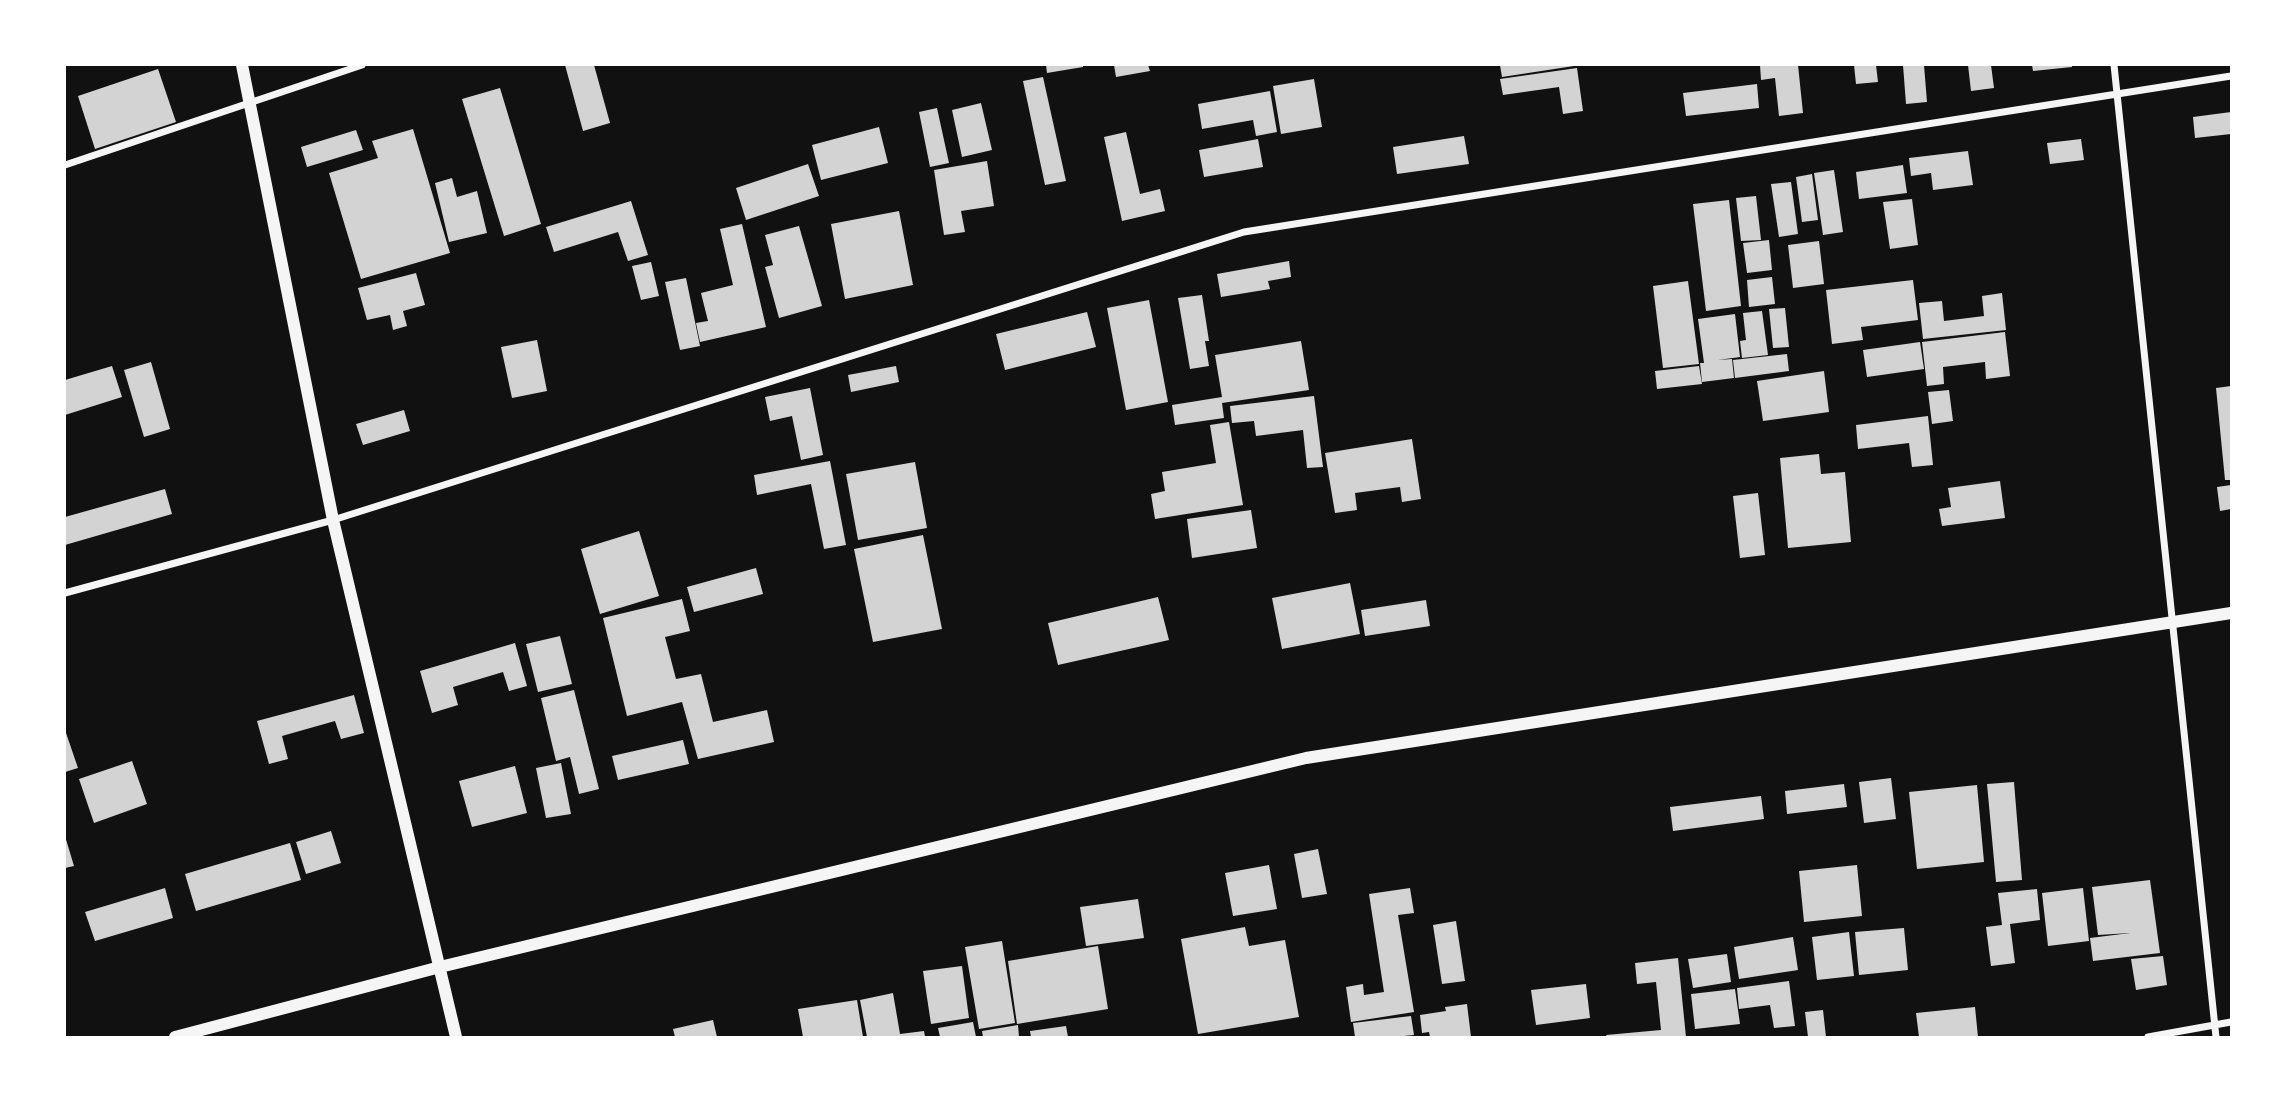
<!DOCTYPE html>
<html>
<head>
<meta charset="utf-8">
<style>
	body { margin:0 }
	#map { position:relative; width:2296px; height:1102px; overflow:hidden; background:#111; font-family:"Golos Text",sans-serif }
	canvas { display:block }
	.frame { position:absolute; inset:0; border:66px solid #fff; pointer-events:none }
</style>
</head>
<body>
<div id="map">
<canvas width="2296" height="1102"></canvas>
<div class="frame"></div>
</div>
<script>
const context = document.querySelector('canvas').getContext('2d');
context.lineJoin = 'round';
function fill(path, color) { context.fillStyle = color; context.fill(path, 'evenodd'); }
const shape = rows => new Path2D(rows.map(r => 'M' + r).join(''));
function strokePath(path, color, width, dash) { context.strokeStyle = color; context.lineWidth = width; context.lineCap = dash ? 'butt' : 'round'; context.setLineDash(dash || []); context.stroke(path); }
fill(shape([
	[565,65,594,65,610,123,583,131],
	[1046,65,1083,65,1083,67,1047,73],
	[1114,65,1148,65,1150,71,1116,77],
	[1500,65,1574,65,1574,66,1502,77],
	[1760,65,1798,65,1803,113,1779,116,1775,78,1761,80],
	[1854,65,1876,65,1878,82,1856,84],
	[1903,65,1924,65,1927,102,1906,104],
	[1968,65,1991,65,1994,88,1971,91],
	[2032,65,2072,65,2072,67,2033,71],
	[1577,68,1583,111,1563,114,1559,87,1503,95,1500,79],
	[158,69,176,122,95,149,78,96],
	[1043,77,1066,181,1045,185,1023,81],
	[1314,79,1322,127,1281,134,1273,86],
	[1757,84,1759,108,1686,116,1683,93],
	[500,88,541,224,504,236,462,99],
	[1270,91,1277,132,1256,136,1253,120,1202,129,1198,104],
	[981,103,992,150,962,157,952,110],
	[937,108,949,163,930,167,919,112],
	[2231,112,2231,134,2195,138,2193,117],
	[879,127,888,163,821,180,812,145],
	[413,129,450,253,361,279,329,173,378,158,372,141],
	[356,130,363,150,307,167,301,147],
	[1126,132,1140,194,1160,189,1165,211,1122,221,1104,137],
	[1464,136,1469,164,1397,174,1393,147],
	[1258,139,1263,167,1204,177,1199,150],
	[2081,139,2084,160,2050,164,2047,143],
	[1968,151,1973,185,1933,190,1931,173,1911,176,1909,158],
	[987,161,994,206,961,211,965,232,944,235,934,170],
	[808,164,819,196,746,220,736,188],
	[1903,165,1907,193,1859,199,1856,172],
	[1834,170,1843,232,1823,235,1814,173],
	[1812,174,1818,220,1802,222,1796,177],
	[452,178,457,197,477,191,487,233,449,242,435,183],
	[1791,182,1798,234,1779,237,1771,184],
	[1756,196,1761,240,1741,241,1736,198],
	[1912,199,1918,245,1890,249,1883,202],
	[1729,200,1741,306,1706,311,1693,204],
	[631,201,648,255,628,261,618,232,554,252,546,227],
	[899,211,913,285,845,299,831,224],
	[742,224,766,327,700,342,696,323,708,321,701,293,733,285,720,229],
	[799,226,822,306,779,318,765,267,773,265,765,235],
	[1769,240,1772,270,1747,273,1743,243],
	[1819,241,1824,284,1793,288,1788,245],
	[1289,261,1291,277,1268,281,1270,289,1221,297,1217,274],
	[651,262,659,296,641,300,632,266],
	[416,273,425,305,403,311,407,326,393,330,390,315,367,320,358,288],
	[1772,277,1775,304,1749,307,1747,280],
	[686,278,700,346,680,350,665,282],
	[1913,280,1918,320,1861,327,1863,340,1832,344,1826,290],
	[1688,281,1699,364,1663,368,1653,286],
	[2002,293,2006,330,1923,339,1919,303,1942,301,1944,321,1984,316,1982,296],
	[1202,295,1209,341,1205,341,1209,366,1190,369,1178,298],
	[1149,300,1168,402,1126,410,1107,308],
	[1785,308,1789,347,1773,348,1769,309],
	[1762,311,1768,355,1742,358,1740,341,1746,340,1743,313],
	[1087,312,1096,347,1005,370,996,334],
	[1735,314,1740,357,1718,360,1732,359,1734,378,1702,382,1700,363,1704,363,1698,319],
	[2005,332,2010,376,1986,379,1985,362,1943,367,1944,384,1927,386,1922,342],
	[537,340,547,391,512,398,501,347],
	[1301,341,1309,390,1222,403,1224,418,1175,425,1172,405,1222,397,1215,355],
	[1920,342,1924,369,1867,377,1863,350],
	[1787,354,1789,371,1735,378,1733,360],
	[151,362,170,429,144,437,124,370],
	[112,366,122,397,65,415,65,380],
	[896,366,899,382,851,392,848,375],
	[1699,366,1702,384,1657,389,1655,371],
	[1824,371,1829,412,1763,421,1757,381],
	[2231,386,2231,480,2225,480,2216,388],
	[810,388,823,455,801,460,792,416,770,421,765,397],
	[1949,390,1953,421,1932,424,1928,392],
	[1314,396,1323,467,1307,468,1303,430,1256,436,1254,421,1232,423,1230,406],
	[404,410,410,431,363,445,356,424],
	[1928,416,1933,465,1912,467,1909,443,1858,449,1856,425],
	[1229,422,1243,505,1155,519,1151,494,1165,491,1162,472,1216,463,1210,425],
	[1412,439,1421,499,1402,502,1400,487,1355,493,1357,510,1335,513,1325,453],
	[1819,454,1821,474,1845,472,1851,542,1788,548,1780,458],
	[830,461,846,545,824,549,811,484,757,495,754,475],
	[915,462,927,528,858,540,846,474],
	[2000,481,2005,518,1942,526,1939,509,1951,507,1948,488],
	[2231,485,2231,509,2220,511,2217,487],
	[165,489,172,514,65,545,65,517],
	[1758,493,1765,555,1740,558,1733,496],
	[1251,510,1257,548,1192,558,1187,519],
	[639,531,659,596,600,614,581,549],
	[923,535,942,629,873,642,854,549],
	[756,568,763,594,694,612,687,587],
	[1350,583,1360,634,1282,649,1272,598],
	[1158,597,1169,640,1058,665,1048,623],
	[682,599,690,631,665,637,676,679,701,674,713,722,767,710,774,742,698,759,682,702,627,716,603,618],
	[1426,600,1430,626,1365,636,1361,610],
	[560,636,572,684,538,692,526,644],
	[515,643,527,686,509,691,503,672,453,687,458,705,432,713,420,671],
	[574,690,599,789,579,794,570,757,556,761,541,698],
	[354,695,364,733,341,739,335,721,282,736,288,759,269,764,257,721],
	[65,730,78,768,65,772],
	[683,740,689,764,618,780,612,756],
	[132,761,147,804,94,823,79,779],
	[561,763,571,814,546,818,536,768],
	[515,766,527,813,472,827,459,781],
	[1891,778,1896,819,1864,823,1859,782],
	[2014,782,2022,880,1996,882,1987,784],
	[1844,784,1847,807,1787,814,1785,791],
	[1977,785,1984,862,1917,869,1909,792],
	[1761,796,1764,819,1673,831,1670,807],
	[331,831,341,863,306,874,296,842],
	[65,836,74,866,65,868],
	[290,843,301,880,196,911,185,874],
	[1318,849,1327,894,1302,898,1294,854],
	[1269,865,1277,909,1233,916,1225,873],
	[1857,865,1862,916,1804,922,1799,871],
	[2150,880,2160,953,2093,961,2090,938,2130,933,2098,935,2092,887],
	[165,888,173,918,95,941,85,912],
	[1410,888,1414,913,1398,915,1414,1012,1351,1022,1346,987,1363,984,1364,995,1384,992,1369,894],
	[2083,888,2089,941,2048,946,2042,893],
	[2037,889,2040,920,2010,924,2015,963,1991,966,1986,927,2002,925,1998,893],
	[1138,899,1144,938,1086,946,1080,907],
	[1456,921,1465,981,1442,984,1433,925],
	[1245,927,1249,946,1285,940,1299,1017,1198,1034,1181,939],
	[1904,928,1908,970,1859,975,1855,932],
	[1849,932,1854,976,1817,980,1812,937],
	[1793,937,1798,970,1739,979,1734,947],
	[1002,941,1015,1023,979,1029,965,947],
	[1098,946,1108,1009,1017,1024,1008,961],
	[1727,954,1731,982,1693,988,1688,959],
	[2163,956,2167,985,2136,990,2131,959],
	[1678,958,1686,1037,1607,1037,1606,1035,1661,1030,1656,982,1637,984,1635,963],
	[962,966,969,1018,931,1024,923,971],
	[1789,981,1795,1026,1774,1028,1770,1005,1739,1009,1737,988],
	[1586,984,1590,1018,1536,1025,1531,990],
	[1735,989,1740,1024,1695,1029,1691,994],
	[893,993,900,1034,924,1031,925,1037,867,1037,860,1000],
	[857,1000,863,1037,803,1037,798,1009],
	[1467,1004,1471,1037,1430,1037,1429,1032,1422,1033,1420,1015,1446,1011,1445,1007],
	[1975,1007,1978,1037,1919,1037,1916,1013],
	[1823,1010,1826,1037,1808,1037,1805,1012],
	[1411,1016,1414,1035,1394,1037,1355,1037,1353,1023],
	[713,1020,717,1037,675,1037,673,1029],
	[973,1022,976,1037,940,1037,938,1028],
	[1018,1025,1019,1037,983,1037,982,1031],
	[1066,1026,1068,1037,1031,1037,1030,1031]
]), '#d3d3d3');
strokePath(shape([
	[2114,65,2216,1037],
	[65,165,362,65],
	[65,593,333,520,1244,232,2231,76],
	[2148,1037,2231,1022]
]), '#f5f5f5', 7);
strokePath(shape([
	[242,65,333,520,456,1037],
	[175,1037,440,967,1306,758,2231,613]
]), '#f5f5f5', 12);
</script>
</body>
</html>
